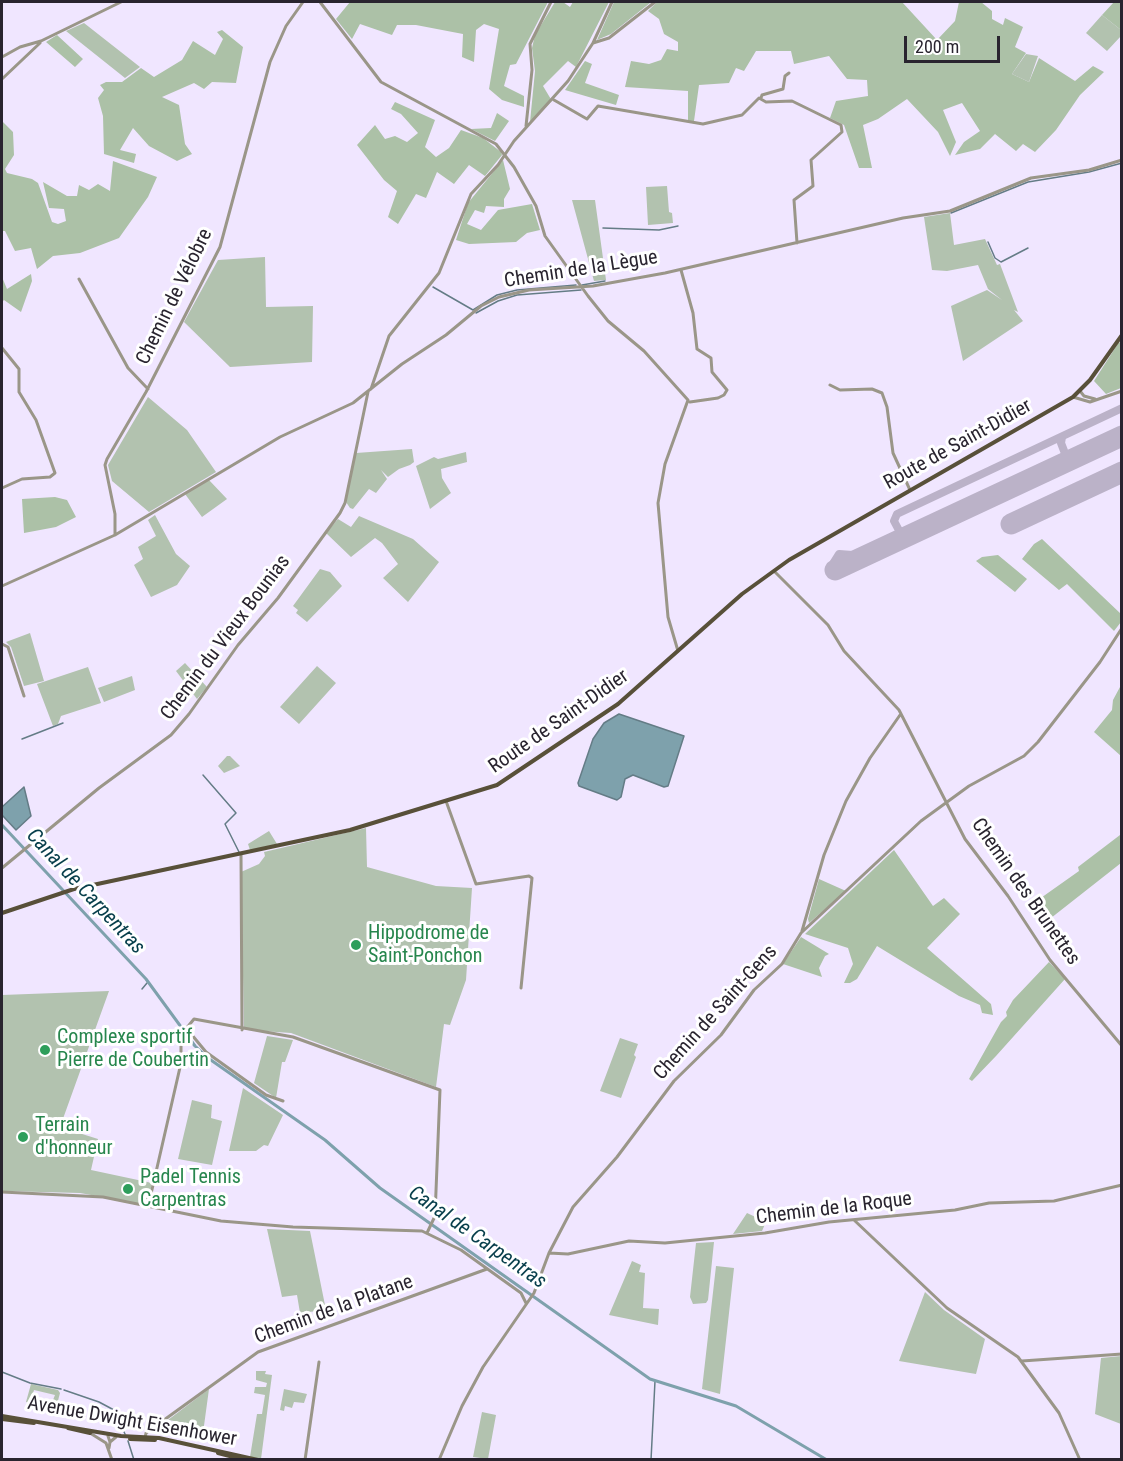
<!DOCTYPE html>
<html>
<head>
<meta charset="utf-8">
<style>
	body { margin:0 }
	#map { position:relative; width:1123px; height:1461px; overflow:hidden; background:#f0e6ff; font-family:"Roboto Condensed",sans-serif }
	canvas { display:block }
	.frame { position:absolute; inset:0; border:3px solid #29242f; pointer-events:none }
	.scale { position:absolute; left:904px; top:36px; width:96px; height:27px; box-sizing:border-box; border:3px solid #29242f; border-top:0; padding-left:8px; font-size:18px; line-height:21px; white-space:nowrap; color:#29242f; -webkit-text-stroke:4px #fff; paint-order:stroke }
</style>
</head>
<body>
<div id="map">
<canvas width="1123" height="1461"></canvas>
<div class="frame"></div>
<div class="scale">200 m</div>
</div>
<script>
const context = document.querySelector('canvas').getContext('2d');
context.lineJoin = 'round';
function fill(path, color) { context.fillStyle = color; context.fill(path, 'evenodd'); }
const shape = rows => new Path2D(rows.map(r => 'M' + r).join(''));
function strokePath(path, color, width, dash) { context.strokeStyle = color; context.lineWidth = width; context.lineCap = dash ? 'butt' : 'round'; context.setLineDash(dash || []); context.stroke(path); }
function label(font, color, halo, rows, align = 'center') {
  context.font = font + ' "Roboto Condensed",sans-serif'; context.lineWidth = 6; context.setLineDash([]); context.textBaseline = 'middle'; context.strokeStyle = halo; context.fillStyle = color; for (const [text, x, y, turn = 0] of rows) {
    context.save(); context.translate(x, y); context.rotate((+turn || 0) * Math.PI / 180); context.textAlign = isNaN(turn) ? turn : align; if (halo) context.strokeText(text, 0, 0); context.fillText(text, 0, 0); context.restore();
  }
}
fill(shape([
	[1102,15,1121,30,1121,36,1107,51,1086,33],
	[84,23,140,67,125,78,66,31],
	[1026,54,1038,56,1029,82,1012,74],
	[667,186,669,212,672,213,673,223,648,225,646,187],
	[572,200,595,200,606,280,594,281],
	[950,213,954,245,985,239,997,265,1000,264,1018,312,1014,310,1023,321,963,361,951,306,987,290,1002,300,988,289,978,265,947,271,932,270,924,217],
	[265,257,266,307,313,306,312,362,230,367,184,322,218,260],
	[148,397,187,430,216,472,149,512,112,481,108,465],
	[412,449,414,462,410,465,399,469,388,477,381,470,387,479,376,493,369,489,353,509,350,508,346,502,356,453],
	[466,452,467,462,441,469,442,478,451,493,430,509,416,466,434,457,438,459],
	[209,480,227,499,202,517,185,494],
	[155,515,176,554,190,566,177,585,151,597,134,565,143,559,138,547,156,536,148,520],
	[359,516,413,539,439,562,408,602,383,578,398,564,382,543,375,538,351,557,326,533,338,519,351,527],
	[320,569,330,572,342,586,307,622,296,613,298,610,293,606],
	[30,633,44,681,24,686,11,647,6,642],
	[185,663,207,687,197,699,176,671],
	[317,666,336,683,299,724,280,707],
	[88,667,101,703,61,716,58,724,53,726,37,684],
	[132,676,135,690,104,702,98,688],
	[227,756,230,756,240,766,224,773,218,766],
	[366,828,367,867,436,886,472,888,466,980,450,1025,444,1024,436,1087,291,1033,248,1030,244,1027,241,872,259,864,265,856,264,852],
	[269,831,277,844,250,850,248,844],
	[109,991,60,1127,98,1139,91,1170,152,1183,147,1205,80,1193,2,1191,2,995],
	[267,1036,293,1040,285,1062,282,1062,276,1098,254,1083],
	[620,1038,638,1044,634,1055,636,1057,621,1098,600,1091],
	[243,1088,283,1115,268,1146,264,1145,256,1151,229,1151],
	[192,1100,212,1105,211,1118,222,1121,212,1165,178,1159],
	[747,1213,766,1222,762,1231,733,1234],
	[267,1229,310,1231,326,1310,300,1313,297,1295,282,1297],
	[714,1242,708,1300,706,1303,693,1304,690,1297,696,1243],
	[632,1261,641,1265,639,1272,645,1273,643,1308,659,1309,658,1325,609,1315],
	[716,1266,734,1268,720,1394,702,1389],
	[925,1292,944,1310,985,1339,976,1374,899,1361],
	[1121,1356,1122,1356,1121,1424,1095,1414,1101,1358],
	[256,1371,266,1371,265,1374,272,1375,261,1459,250,1457,257,1414,262,1414,265,1395,254,1393,255,1387,266,1387,267,1383,256,1380],
	[31,1384,58,1390,60,1393,55,1412,53,1400,55,1395,34,1390,30,1403,26,1402],
	[209,1389,203,1433,191,1431,192,1424,168,1420],
	[284,1389,307,1394,304,1403,294,1402,292,1408,285,1406,284,1411,280,1410],
	[482,1412,496,1415,488,1459,473,1457]
]), '#b2c2af');
fill(shape([
	[350,2,548,2,516,64,510,65,504,86,524,96,524,107,502,100,489,89,499,29,484,24,476,30,474,62,462,57,463,34,416,25,397,25,392,35,360,24,352,39,336,19],
	[555,2,563,2,570,7,573,2,609,2,576,67,568,61,543,86,552,101,530,122,535,71,532,48,535,35],
	[614,2,650,3,611,34,597,40],
	[657,2,902,2,937,40,955,21,959,2,981,2,992,11,992,19,1003,25,1005,18,1023,27,1015,47,1026,53,1012,74,1029,82,1039,58,1075,81,1093,66,1104,72,1080,95,1056,130,1035,152,1023,144,1016,151,995,134,980,149,955,155,964,142,980,131,962,103,943,110,956,142,950,156,938,132,907,99,878,119,863,125,872,168,859,168,844,125,830,118,836,101,868,96,867,80,847,79,829,56,794,64,791,51,756,51,744,71,736,68,729,83,699,85,694,121,688,121,688,91,625,87,631,61,649,64,661,60,667,49,678,51,678,42,664,34,659,19,648,11],
	[1114,2,1121,2,1121,30,1102,15],
	[222,30,243,47,236,83,212,82,204,89,194,83,162,97,179,105,185,144,192,154,177,161,149,146,133,128,120,150,136,154,134,163,104,154,103,116,98,98,104,90,100,85,106,82,122,82,141,68,154,77,182,60,193,41,215,55,223,39,217,32],
	[57,35,83,59,75,67,46,42],
	[585,61,592,64,585,83,619,95,616,105,565,90],
	[395,102,435,120,425,147,436,157,449,148,461,130,483,138,501,152,502,155,485,176,469,165,454,184,437,172,426,198,416,194,398,224,388,217,397,191,384,180,357,145,375,125,385,139,395,136,407,142,418,133,401,114,391,109],
	[497,113,509,121,495,141,471,129,491,128],
	[2,121,13,132,14,155,5,169,7,173,32,179,38,183,52,222,58,224,66,221,64,209,49,208,43,182,67,196,77,196,79,185,89,190,98,184,110,191,113,161,157,177,148,197,119,238,80,253,53,256,37,269,31,248,15,251,5,231,2,231],
	[503,160,510,189,504,199,504,207,486,206,484,213,475,210,467,224,481,230,498,210,532,204,540,230,527,233,516,242,469,244,456,240,468,203],
	[31,274,32,281,21,312,4,300,2,302,2,277,7,289],
	[1119,342,1121,344,1121,388,1106,394,1094,381],
	[55,497,67,500,76,517,56,527,24,533,22,499],
	[1042,539,1121,614,1121,622,1114,631,1067,584,1059,590,1022,559,1034,544],
	[998,555,1027,579,1015,592,976,561,982,557],
	[1120,687,1122,688,1121,756,1094,732,1112,710,1113,700],
	[1120,835,1121,863,1051,918,1038,900,1079,871,1078,867],
	[894,850,933,906,944,898,960,914,927,948,991,1004,993,1015,982,1013,980,1005,959,996,877,946,857,979,850,983,844,983,853,964,848,948,805,934],
	[819,879,846,891,809,923,808,919],
	[801,937,829,954,825,956,819,968,822,977,783,964],
	[1049,962,1065,979,996,1056,972,1081,969,1079,1001,1022,1007,1016,1006,1012,1013,1000]
]), '#acc1a7');
const water = shape([
	[619,714,684,736,668,786,664,787,633,775,625,779,621,797,617,800,579,786,578,783,593,739,604,723,619,714],
	[24,787,31,816,16,830,2,815,2,807,24,787]
]);
fill(water, '#7ea1ac');
strokePath(water, '#647c86', 1.5);
strokePath(shape([
	[951,213,1028,182,1089,172,1122,163],
	[603,228,659,230,678,226],
	[988,242,995,258,1001,262,1028,248],
	[582,285,605,281],
	[433,287,473,310,497,295,517,290,576,285],
	[476,313,498,301,517,295,581,290],
	[22,739,63,723],
	[203,775,236,813,225,824,239,852],
	[142,989,147,983],
	[2,1372,30,1383,61,1389],
	[64,1390,99,1402,114,1410,125,1434],
	[128,1441,134,1460],
	[651,1460,655,1381]
]), '#647c86', 1.5);
strokePath(shape([
	[2,825,146,979,195,1046,208,1058,325,1140,380,1188,650,1379,736,1406,827,1460]
]), '#7ea1ac', 3);
strokePath(shape([
	[1062,437,1061,443,1066,456,1063,464],
	[1066,454,1071,458,1077,457],
	[903,538,894,521,897,514,1122,408],
	[838,569,834,562,839,554,866,556]
]), '#bbb2c8', 8);
strokePath(shape([
	[1011,524,1122,472],
	[835,570,1122,436]
]), '#bbb2c8', 21);
strokePath(shape([
	[320,2,381,82,496,144,514,167,536,206,545,236,588,296,608,321,644,351,688,400,665,464,658,503,668,617,678,651],
	[593,43,609,38,655,2],
	[2,57,20,47,41,41,121,2],
	[2,79,40,43],
	[761,98,762,95,783,89,785,76,789,73],
	[554,100,587,119,598,106,703,124,742,115,759,98,766,102,792,101,841,125,842,132,811,160,813,186,794,200,797,243],
	[526,126,532,70,530,44,551,2],
	[681,270,693,313,697,349,711,358,712,372,727,390,724,395,718,398,690,402],
	[79,279,128,368,148,389],
	[2,348,19,369,19,392,36,420,55,473,50,477,22,479,2,488],
	[830,385,840,390,872,389,882,393,887,407,893,453,910,490],
	[371,389,389,336,439,273,471,194,498,165,514,141,568,81,593,43,612,2],
	[1080,391,1084,396,1095,399],
	[1073,397,1090,402,1122,391],
	[115,535,115,514,105,465,107,459,146,392,220,247,270,62,286,26,303,2],
	[774,571,828,625,844,651,899,710,965,839,1008,896,1050,960,1122,1046],
	[2,586,115,535,280,437,353,403,402,364,446,335,481,306,499,297,529,290,593,286,665,273,903,218,950,211,1031,178,1089,170,1122,160],
	[2,644,8,647,24,696],
	[446,801,476,884,529,876,532,878,521,988],
	[241,854,242,1030],
	[2,868,99,788,171,735,189,714,238,645,278,598,340,513,345,503,368,392],
	[802,931,824,855,846,801,870,758,900,715],
	[187,1029,206,1052,266,1095,283,1101],
	[2,1192,103,1197,221,1221,293,1227,422,1231,461,1250,521,1293,526,1303],
	[148,1207,181,1063,181,1035,194,1019,293,1037,440,1090,435,1216,427,1233],
	[854,1220,947,1308,1018,1357,1059,1413,1080,1460],
	[549,1253,568,1254,629,1241,665,1243,765,1233,829,1222,955,1210,989,1203,1054,1201,1122,1185],
	[1022,1361,1122,1354],
	[90,1433,106,1443,112,1460],
	[108,1436,110,1442],
	[145,1438,146,1433,258,1352,487,1269],
	[109,1448,110,1442,116,1437],
	[305,1460,319,1362],
	[439,1460,462,1406,483,1367,534,1293,549,1253,573,1207,617,1157,674,1081,721,1035,754,990,782,964,801,933,921,821,969,786,1024,756,1038,742,1100,662,1122,628]
]), '#9a9688', 3);
strokePath(shape([
	[2,913,74,889,350,830,497,785,618,704,742,594,789,560,1073,397,1090,380,1122,335],
	[2,1416,121,1436,159,1438,258,1460],
	[2,1419,34,1423],
	[68,1428,90,1433],
	[130,1439,155,1440],
	[218,1453,245,1460]
]), '#585039', 4);
for (const [x, y, r, color] of [
	[356,945,6,"#2e9e5b"],
	[45,1050,6,"#2e9e5b"],
	[23,1137,6,"#2e9e5b"],
	[128,1189,6,"#2e9e5b"]
]) { const dot = new Path2D(); dot.arc(x, y, r, 0, 2 * Math.PI); context.fillStyle = color; context.fill(dot); strokePath(dot, '#fff', 2); }
label('20px', '#29242f', '#fff', [
	["Chemin de la Lègue",581,270,-9],
	["Chemin de Vélobre",175,297,-64],
	["Route de Saint-Didier",958,445,-29],
	["Chemin du Vieux Bounias",226,638,-53],
	["Route de Saint-Didier",559,722,-35],
	["Chemin des Brunettes",1025,892,55],
	["Chemin de Saint-Gens",716,1013,-48],
	["Chemin de la Roque",834,1209,-7],
	["Chemin de la Platane",334,1310,-20],
	["Avenue Dwight Eisenhower",132,1422,10]
]);
label('20px', '#27864d', '#fff', [
	["Hippodrome de",368,934],
	["Saint-Ponchon",368,957],
	["Complexe sportif",57,1038],
	["Pierre de Coubertin",57,1061],
	["Terrain",35,1126],
	["d'honneur",35,1149],
	["Padel Tennis",140,1178],
	["Carpentras",140,1201]
], 'left');
label('italic 21px', '#073e4b', '#fff', [
	["Canal de Carpentras",85,892,47],
	["Canal de Carpentras",477,1238,35]
]);
</script>
</body>
</html>
